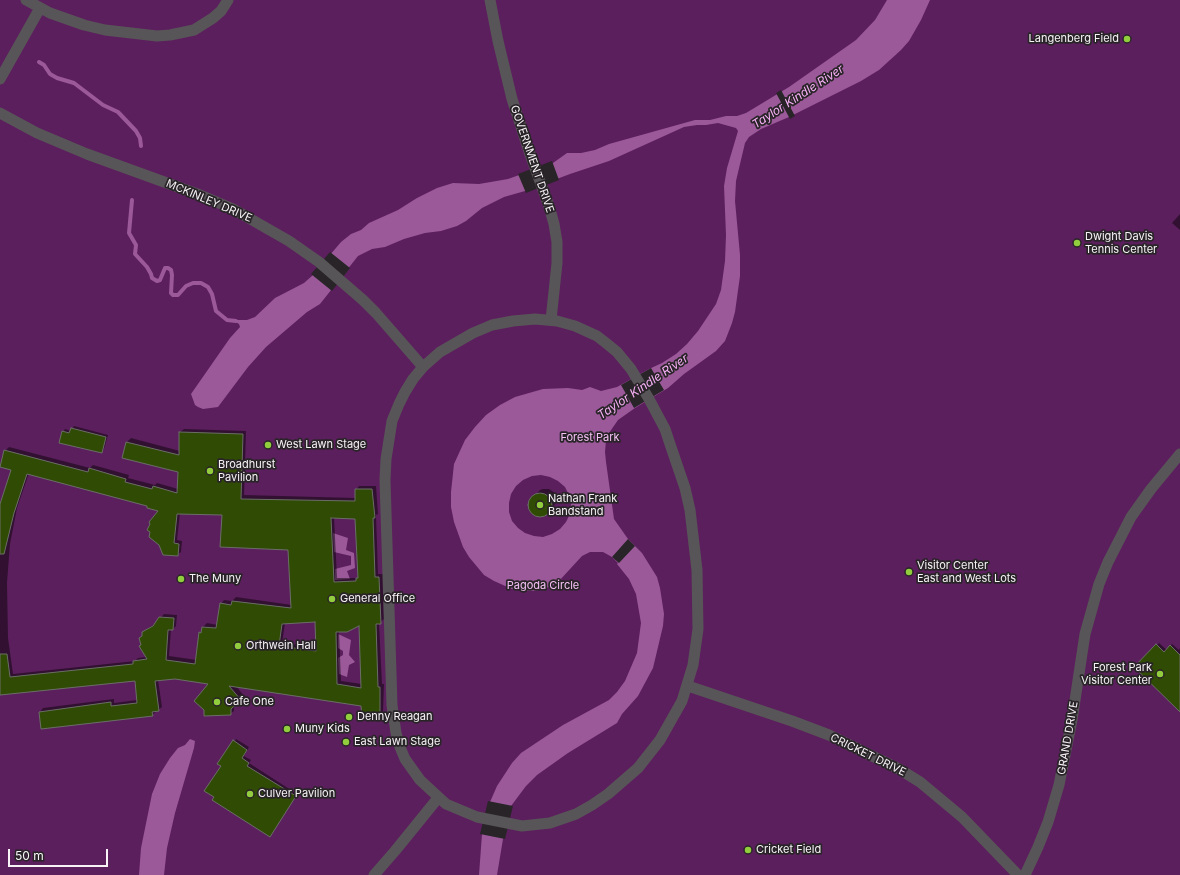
<!DOCTYPE html>
<html>
<head>
<meta charset="utf-8">
<style>
	body { margin:0 }
	#map { position:relative; width:1180px; height:875px; overflow:hidden; background:#292428; font-family:Inter,sans-serif }
	canvas { display:block }
	.scale { position:absolute; left:8px; top:849px; width:100px; height:18px; box-sizing:border-box; border:2px solid #f7f3f6; border-top:0; padding-left:5px; font-size:12px; line-height:14px; white-space:nowrap; color:#f7f3f6; -webkit-text-stroke:3px #292428; paint-order:stroke }
</style>
</head>
<body>
<div id="map">
<canvas width="1180" height="875"></canvas>
<div class="scale">50 m</div>
</div>
<script>
const context = document.querySelector('canvas').getContext('2d');
context.lineJoin = 'round';
function fill(path, color) { context.fillStyle = color; context.fill(path, 'evenodd'); }
const shape = rows => new Path2D(rows.map(r => 'M' + r).join(''));
function strokePath(path, color, width, dash) { context.strokeStyle = color; context.lineWidth = width; context.lineCap = dash ? 'butt' : 'round'; context.setLineDash(dash || []); context.stroke(path); }
function label(font, color, halo, rows, align = 'center') {
  context.font = font + ' Inter,sans-serif'; context.lineWidth = 3.5; context.setLineDash([]); context.textBaseline = 'middle'; context.strokeStyle = halo; context.fillStyle = color; for (const [text, x, y, turn = 0] of rows) {
    context.save(); context.translate(x, y); context.rotate((+turn || 0) * Math.PI / 180); context.textAlign = isNaN(turn) ? turn : align; if (halo) context.strokeText(text, 0, 0); context.fillText(text, 0, 0); context.restore();
  }
}
fill(shape([
	[0,0,1180,0,1180,875,0,875]
]), '#5c1f5d');
fill(shape([
	[887,0,930,0,921,20,909,41,901,50,879,70,861,81,789,117,761,129,749,137,745,143,736,181,735,201,740,255,740,276,735,312,732,323,725,341,716,351,684,374,668,388,635,408,618,420,609,433,606,440,605,452,606,462,614,519,628,539,642,553,657,577,660,588,664,614,663,626,653,668,638,696,622,714,617,723,568,753,537,775,526,786,511,806,503,839,497,875,479,875,482,834,490,802,497,786,512,763,521,753,563,725,609,700,617,692,625,681,637,653,641,623,636,594,629,579,617,564,618,563,612,557,603,552,590,552,582,556,559,581,552,586,540,590,531,591,512,589,494,581,484,575,469,557,463,547,454,522,451,507,451,492,454,464,465,440,475,427,486,415,500,405,515,397,543,389,568,388,582,390,590,387,601,391,617,387,649,369,662,363,676,354,687,344,698,331,716,304,721,290,725,261,726,235,724,186,727,168,738,131,736,128,718,123,706,125,697,125,684,127,609,161,570,174,525,191,504,197,482,208,466,221,457,226,441,231,425,233,404,239,385,247,372,249,358,256,320,304,307,312,266,347,248,367,218,407,203,409,198,407,195,405,191,394,230,338,240,327,239,324,232,320,247,320,255,317,275,298,304,283,313,275,341,242,351,234,361,230,369,223,398,210,417,198,437,188,453,183,479,184,508,179,553,163,567,153,581,153,595,150,609,144,695,120,710,120,726,116,737,116,746,113,789,87,856,40,875,20],
	[541,475,550,477,558,481,565,487,569,495,571,504,570,514,566,522,560,529,552,534,543,537,534,536,525,533,518,528,512,521,509,512,509,503,511,494,516,486,523,480,532,476],
	[333,533,348,538,346,550,354,553,355,568,347,571,350,579,335,580,335,569,351,565,351,556,334,552],
	[338,634,351,640,349,655,355,662,349,665,347,677,339,674,338,658,343,655,343,651,338,648],
	[190,739,195,741,194,748,175,813,167,848,164,875,139,875,141,848,152,794,160,774,170,758,178,748,185,745]
]), '#9b599a');
fill(shape([
	[781,90,795,116,790,119,776,93],
	[552,161,559,180,526,193,518,174],
	[330,252,350,268,332,291,311,274],
	[651,368,664,390,634,408,621,385],
	[628,539,635,546,619,563,612,557],
	[488,801,513,806,505,839,480,834]
]), '#292428');
fill(shape([
	[1180,214,1180,230,1172,223],
	[74,426,108,435,104,449,102,451,63,432,65,429,71,431],
	[184,429,246,431,244,495,356,498,356,490,359,486,376,486,378,514,376,515,378,574,383,574,384,619,379,623,382,684,384,684,383,712,379,715,362,705,236,686,244,696,234,705,234,711,230,714,210,683,175,678,158,680,162,707,152,715,40,712,43,708,114,699,114,703,137,700,136,680,0,694,0,507,12,469,5,451,9,447,90,468,93,465,129,475,128,478,155,485,157,483,178,489,179,471,123,457,127,442,131,438,180,451,180,432],
	[29,473,148,505,160,511,177,555,181,552,182,541,177,540,180,513,223,514,289,549,292,605,236,597,232,601,224,600,221,604,218,625,207,623,203,627,202,631,200,633,197,660,169,656,171,629,173,629,176,626,177,615,164,614,155,624,147,629,143,633,146,657,138,658,135,661,13,674,8,638,7,583,10,544,17,508],
	[334,517,356,518,359,576,358,578,337,578],
	[316,621,317,647,282,643,285,623],
	[360,624,362,684,341,681,339,631],
	[543,489,549,489,555,493,556,496,556,503,546,514,536,515,531,511,530,508,530,502,540,490],
	[1159,643,1167,650,1172,644,1179,650,1180,648,1180,701,1135,667],
	[236,739,249,747,244,756,251,760,249,763,297,794,270,836,222,766]
]), '#0007');
strokePath(shape([
	[39,62,44,65,50,74,57,78,74,83,103,105,118,112,136,131,140,138,141,146],
	[132,200,129,233,136,245,135,254,147,267,151,274,152,278,157,281,160,280,165,268,168,268,171,270,172,275,171,293,173,295,178,295,186,286,193,283,201,283,208,287,212,294,216,311,227,320,236,321]
]), '#9b599a', 4);
const building = shape([
	[71,428,106,437,102,453,59,443,62,431,69,433,71,428],
	[179,432,243,434,241,499,355,501,355,489,372,489,375,518,373,518,375,577,379,577,381,624,376,624,378,687,380,687,380,716,362,717,361,706,229,686,241,700,231,709,231,715,204,716,204,710,194,701,208,684,175,679,155,681,159,711,152,712,153,716,41,729,39,712,111,702,111,706,137,703,135,681,0,695,0,654,7,654,10,677,133,664,133,661,147,659,139,646,141,645,139,638,142,636,142,632,153,626,159,617,174,618,173,630,168,630,166,660,195,664,199,632,201,633,202,627,216,628,220,603,231,605,232,601,291,608,288,550,220,547,222,515,177,514,174,543,179,544,178,556,163,555,159,545,149,537,150,532,147,530,150,524,149,522,158,511,147,508,147,506,27,474,14,513,4,554,0,554,0,504,11,470,0,467,4,450,88,472,89,468,126,479,125,482,152,489,153,486,177,493,178,472,122,458,126,442,179,455,179,432],
	[331,518,355,519,358,578,356,578,356,581,334,582,331,518],
	[315,622,316,651,279,646,282,624,315,622],
	[359,626,361,688,337,684,336,632,347,632,359,626],
	'528 505a12 12 0 1 1 24 0a12 12 0 1 1-24 0Z',
	[1156,644,1164,652,1170,645,1180,655,1180,712,1134,667,1156,644],
	[233,740,247,750,242,758,249,763,247,766,296,796,270,837,212,800,214,797,204,791,221,766,217,764,233,740]
]);
fill(building, '#304b03');
strokePath(building, '#6a6e67', 1);
strokePath(shape([
	[26,0,50,13,84,25,105,30,157,36,170,35,194,30,213,18,221,11,228,0],
	[490,0,498,41,512,99,530,154,549,206,554,224,557,242,557,263,551,320],
	[0,79,40,8],
	[0,113,37,133,87,154,200,195,233,209,289,241,319,262,363,300,376,313,423,367],
	[535,319,557,321,575,326,597,336,606,343,617,352,631,369,649,399,665,429,671,447,685,488,690,510,697,570,698,629,693,665,682,701,660,740,638,768,608,794,592,805,576,814,550,823,522,826,477,817,446,804,420,780,405,759,400,747,396,733,392,705,385,480,386,459,392,421,399,404,405,392,413,379,423,367,440,352,473,333,492,325,513,321,535,319],
	[688,686,792,721,829,735,899,769,920,782,962,817,1018,875],
	[374,875,395,851,438,798],
	[1025,875,1038,847,1048,822,1059,785,1072,720,1085,634,1099,584,1108,562,1131,517,1151,489,1180,454]
]), '#585558', 11);
for (const [x, y, r, color] of [
	[1127,39,4,"#92cd3e"],
	[1077,243,4,"#92cd3e"],
	[268,445,4,"#92cd3e"],
	[210,471,4,"#92cd3e"],
	[540,505,4,"#92cd3e"],
	[909,572,4,"#92cd3e"],
	[181,579,4,"#92cd3e"],
	[332,599,4,"#92cd3e"],
	[238,646,4,"#92cd3e"],
	[1160,674,4,"#92cd3e"],
	[217,702,4,"#92cd3e"],
	[349,717,4,"#92cd3e"],
	[287,729,4,"#92cd3e"],
	[346,742,4,"#92cd3e"],
	[250,794,4,"#92cd3e"],
	[748,850,4,"#92cd3e"]
]) { const dot = new Path2D(); dot.arc(x, y, r, 0, 2 * Math.PI); context.fillStyle = color; context.fill(dot); strokePath(dot, '#292428', 1.5); }
label('11px', '#f7f3f6', '#292428', [
	["Langenberg Field",1119,39,"right"],
	["Dwight Davis",1085,237],
	["Tennis Center",1085,250],
	["West Lawn Stage",276,445],
	["Broadhurst",218,465],
	["Pavilion",218,478],
	["Nathan Frank",548,499],
	["Bandstand",548,512],
	["Visitor Center",917,566],
	["East and West Lots",917,579],
	["The Muny",189,579],
	["General Office",340,599],
	["Orthwein Hall",246,646],
	["Forest Park",1152,668,"right"],
	["Visitor Center",1152,681,"right"],
	["Cafe One",225,702],
	["Denny Reagan",357,717],
	["Muny Kids",295,729],
	["East Lawn Stage",354,742],
	["Culver Pavilion",258,794],
	["Cricket Field",756,850]
], 'left');
label('11px', '#f7f3f6', '#292428', [
	["GOVERNMENT DRIVE",532,159,71],
	["MCKINLEY DRIVE",209,201,23],
	["GRAND DRIVE",1068,738,-80],
	["CRICKET DRIVE",868,755,26]
]);
label('11px', '#f5c0f4', '#292428', [
	["Forest Park",590,438],
	["Pagoda Circle",543,586]
]);
label('italic 12px', '#f8b1f6', '#292428', [
	["Taylor Kindle River",798,97,-33],
	["Taylor Kindle River",643,387,-34]
]);
</script>
</body>
</html>
